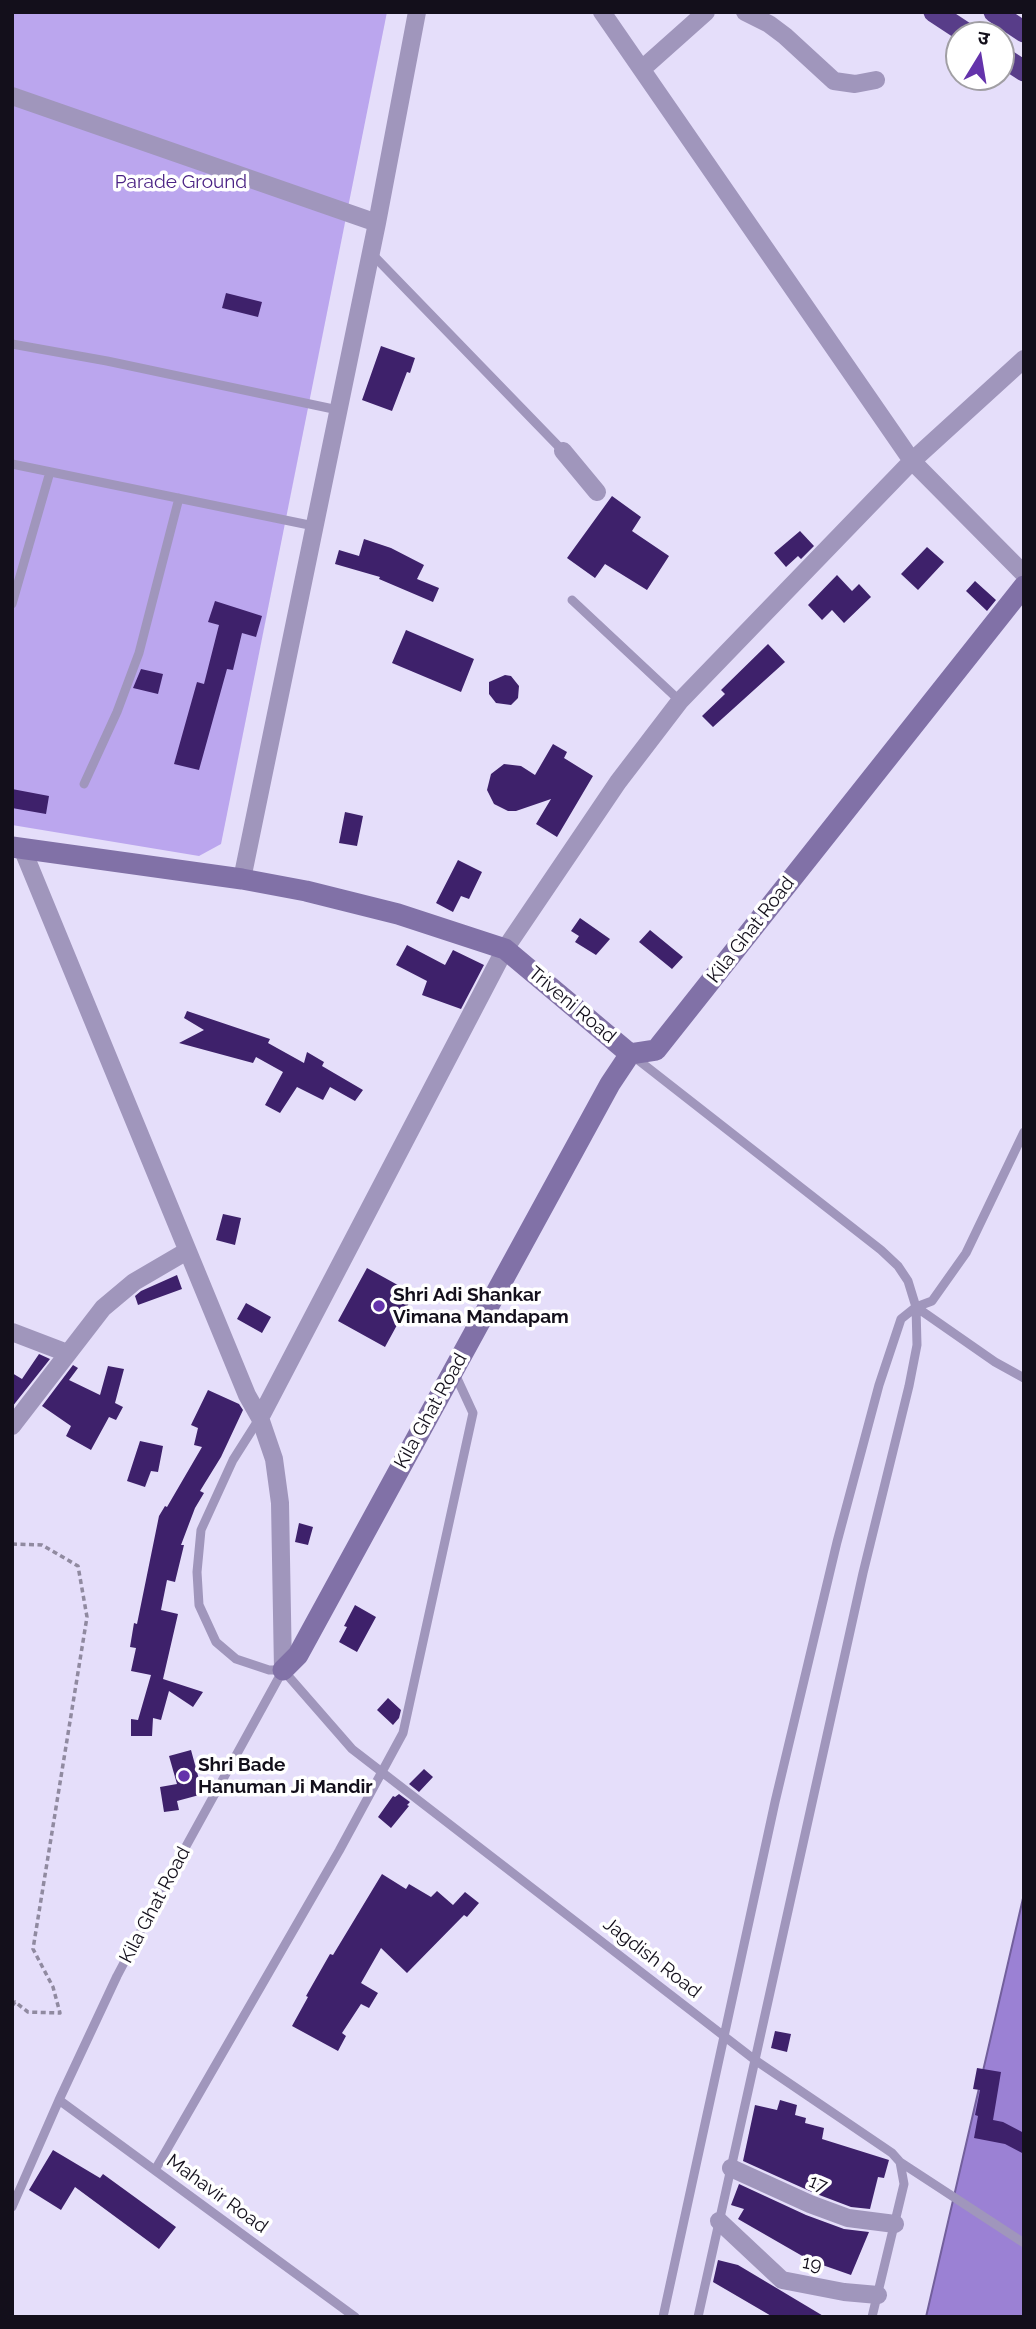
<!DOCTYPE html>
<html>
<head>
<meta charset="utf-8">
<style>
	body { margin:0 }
	#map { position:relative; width:1036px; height:2329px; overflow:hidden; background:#e5defa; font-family:Raleway,"Noto Sans Devanagari",sans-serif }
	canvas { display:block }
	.frame { position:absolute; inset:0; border:14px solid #130f1b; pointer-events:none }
	.north { position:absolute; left:945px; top:21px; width:70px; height:70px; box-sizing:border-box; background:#fff; border:2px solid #a19fa4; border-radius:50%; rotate:11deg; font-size:19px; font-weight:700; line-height:28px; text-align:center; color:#130f1b }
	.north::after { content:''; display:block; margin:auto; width:24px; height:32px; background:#6433ab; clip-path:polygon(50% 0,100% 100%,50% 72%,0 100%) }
</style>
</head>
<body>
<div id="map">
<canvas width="1036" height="2329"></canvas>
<div class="frame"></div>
<div class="north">उ</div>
</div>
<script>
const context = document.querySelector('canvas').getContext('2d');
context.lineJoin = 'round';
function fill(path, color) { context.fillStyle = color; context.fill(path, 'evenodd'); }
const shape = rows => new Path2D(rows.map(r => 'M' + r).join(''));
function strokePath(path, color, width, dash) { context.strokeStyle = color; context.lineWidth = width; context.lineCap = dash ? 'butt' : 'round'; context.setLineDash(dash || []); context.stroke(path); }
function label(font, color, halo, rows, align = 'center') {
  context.font = font + ' Raleway,sans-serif'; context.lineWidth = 7; context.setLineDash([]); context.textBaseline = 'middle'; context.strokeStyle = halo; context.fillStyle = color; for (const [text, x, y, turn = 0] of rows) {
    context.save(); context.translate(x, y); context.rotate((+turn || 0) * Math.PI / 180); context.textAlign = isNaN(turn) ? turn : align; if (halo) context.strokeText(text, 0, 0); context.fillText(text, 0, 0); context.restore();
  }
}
fill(shape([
	[12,12,387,12,221,844,199,856,12,825]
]), '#bba6ee');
const water = shape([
	[1024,1894,1024,2317,926,2317,1024,1894]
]);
fill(water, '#9b81d4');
strokePath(water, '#725f9c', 2);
fill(shape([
	[226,293,262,302,258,317,222,308],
	[381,346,415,358,410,373,407,372,392,411,362,400],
	[612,496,641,517,632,531,669,556,647,590,605,564,595,578,567,558],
	[800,531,814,546,801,559,798,556,786,567,774,553],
	[364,539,391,548,424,565,417,579,439,588,433,602,379,579,380,577,335,564,339,550,359,556],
	[927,547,944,562,918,590,901,574],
	[837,575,852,591,859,584,871,597,844,623,832,610,822,620,808,605],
	[975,581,996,600,987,611,966,591],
	[215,601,262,616,256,637,242,633,233,670,227,669,199,770,174,764,197,682,204,684,219,625,208,622],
	[406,630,474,659,461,692,392,663],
	[768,644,785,662,713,727,702,716,725,694,721,690],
	[141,669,163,674,158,694,133,688],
	[505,675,511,676,519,686,518,698,511,705,496,703,489,694,489,682],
	[553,744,567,752,564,758,593,776,557,837,536,824,551,799,516,811,508,811,494,804,487,790,491,774,504,764,521,766,535,775],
	[12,789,49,796,46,814,12,808],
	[345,812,363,816,357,846,339,843],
	[458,860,482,872,469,899,461,896,453,912,436,903],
	[580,918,610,939,596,955,575,942,579,936,571,931],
	[650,930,683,957,672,969,639,942],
	[407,945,445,965,453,950,484,965,461,1009,422,995,427,981,396,965],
	[187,1011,270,1039,268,1043,304,1063,307,1052,324,1062,322,1066,363,1090,355,1101,330,1087,323,1100,297,1087,280,1113,265,1105,283,1072,256,1057,253,1063,179,1043,204,1030,184,1018],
	[223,1214,241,1218,235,1245,216,1240],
	[367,1268,414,1294,385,1347,338,1321],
	[177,1275,182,1289,138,1305,135,1296,141,1291],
	[246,1303,271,1317,262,1333,237,1319],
	[39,1354,50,1359,12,1407,12,1373,22,1379],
	[73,1365,78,1368,69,1380,100,1395,108,1366,124,1369,115,1403,123,1407,116,1420,109,1417,91,1450,66,1436,71,1426,42,1406],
	[208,1390,239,1404,243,1410,221,1457,200,1491,204,1493,195,1508,181,1545,184,1545,175,1582,167,1580,161,1610,178,1614,163,1679,203,1692,193,1707,169,1691,161,1720,153,1718,152,1736,131,1736,131,1719,138,1720,151,1675,131,1671,136,1648,130,1647,134,1623,137,1624,159,1516,165,1506,167,1507,202,1447,194,1445,198,1428,191,1425],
	[140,1441,163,1446,158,1472,151,1471,145,1487,127,1481],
	[299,1523,313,1527,308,1545,295,1542],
	[355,1605,376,1617,357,1652,339,1642,347,1627,344,1626],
	[388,1698,401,1710,399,1718,393,1725,377,1710],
	[191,1750,203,1794,177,1801,179,1810,164,1812,160,1787,177,1784,169,1756],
	[424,1769,433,1777,419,1792,409,1784],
	[399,1794,410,1802,407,1805,409,1806,391,1828,378,1817,393,1796,395,1797],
	[382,1874,406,1889,409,1884,431,1897,437,1891,453,1905,465,1892,479,1903,467,1917,464,1915,407,1973,381,1948,361,1983,378,1993,369,2008,361,2004,342,2033,346,2036,338,2051,292,2026,308,1997,306,1996,330,1954,333,1955],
	[775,2031,791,2034,787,2052,771,2048],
	[977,2068,1001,2072,993,2120,1003,2122,1024,2133,1024,2154,1005,2144,974,2138,978,2116,975,2115,980,2090,973,2089],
	[780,2100,797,2105,795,2115,806,2118,805,2123,824,2128,822,2139,889,2160,884,2178,878,2177,870,2209,851,2207,814,2193,743,2161,755,2105,777,2110],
	[53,2150,100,2178,103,2174,176,2227,159,2249,75,2187,61,2210,29,2190],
	[739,2184,806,2215,844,2229,869,2232,851,2275,811,2261,738,2219,744,2209,731,2205],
	[718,2260,738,2265,825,2317,773,2317,713,2282]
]), '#3e216b');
strokePath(shape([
	[12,1544,42,1545,78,1566,87,1617,33,1949,53,1987,60,2013,28,2012,15,2002,12,2006]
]), '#908aa0', 3.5, [5, 3.5]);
strokePath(shape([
	[372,254,563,451],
	[12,344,107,361,338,410],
	[12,464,314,526],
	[572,600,680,701],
	[12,604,50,472],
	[84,784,117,712,139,653,179,498],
	[633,1056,881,1250,898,1266,908,1281,916,1307,995,1362,1024,1378],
	[259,1419,233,1460,201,1530,197,1572,199,1605,216,1642,236,1659,269,1670,283,1670],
	[283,1670,352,1749,755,2060,892,2153,900,2162,1024,2243],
	[59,2100,355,2317],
	[155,2170,339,1851,403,1733,473,1413,455,1374],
	[12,2207,59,2100,117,1976,179,1859,283,1670],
	[663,2317,775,1802,837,1542,879,1385,901,1319,916,1307,932,1301,966,1253,1024,1132],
	[698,2317,863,1573,909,1386,917,1345,916,1307],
	[872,2317,904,2184,900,2162]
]), '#a096bc', 9);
strokePath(shape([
	[602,12,912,461,1024,574],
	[745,12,769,24,785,36,834,81,855,84,876,80],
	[642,69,706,12],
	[12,96,377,223],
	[563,451,597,492],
	[22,848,247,1395,260,1418,274,1459,280,1503,283,1670],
	[242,879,377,223,417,12],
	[12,1332,67,1353],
	[260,1418,505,949,618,782,680,701,912,461,1024,359],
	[12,1426,103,1308,134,1282,187,1251],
	[731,2168,810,2204,848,2218,895,2224],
	[719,2221,782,2280,844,2292,878,2295]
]), '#a096bc', 18);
strokePath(shape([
	[12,847,242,879,306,891,398,914,505,949,630,1054],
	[283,1670,298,1655,610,1084,630,1054,656,1050,1024,586]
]), '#8171a7', 21);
strokePath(shape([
	[934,12,969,35],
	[994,12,1024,32],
	[1001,56,1024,71]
]), '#583d89', 21);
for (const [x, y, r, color] of [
	[379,1306,7,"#6433ab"],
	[184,1776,7,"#6433ab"]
]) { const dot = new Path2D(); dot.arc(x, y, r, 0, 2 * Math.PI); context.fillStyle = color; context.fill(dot); strokePath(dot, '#fff', 2.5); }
label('19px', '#4b2385', '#fff', [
	["Parade Ground",181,182]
]);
label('19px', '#130f1b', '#fff', [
	["Kila Ghat Road",751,930,-52],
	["Triveni Road",572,1005,40],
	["Kila Ghat Road",431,1411,-61],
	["Kila Ghat Road",155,1905,-62],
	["Jagdish Road",652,1958,38],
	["17",818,2184,23],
	["Mahavir Road",217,2194,36],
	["19",812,2264,11]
]);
label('bold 19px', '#130f1b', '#fff', [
	["Shri Adi Shankar",393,1295],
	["Vimana Mandapam",393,1317],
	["Shri Bade",198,1765],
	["Hanuman Ji Mandir",198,1787]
], 'left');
</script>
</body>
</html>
